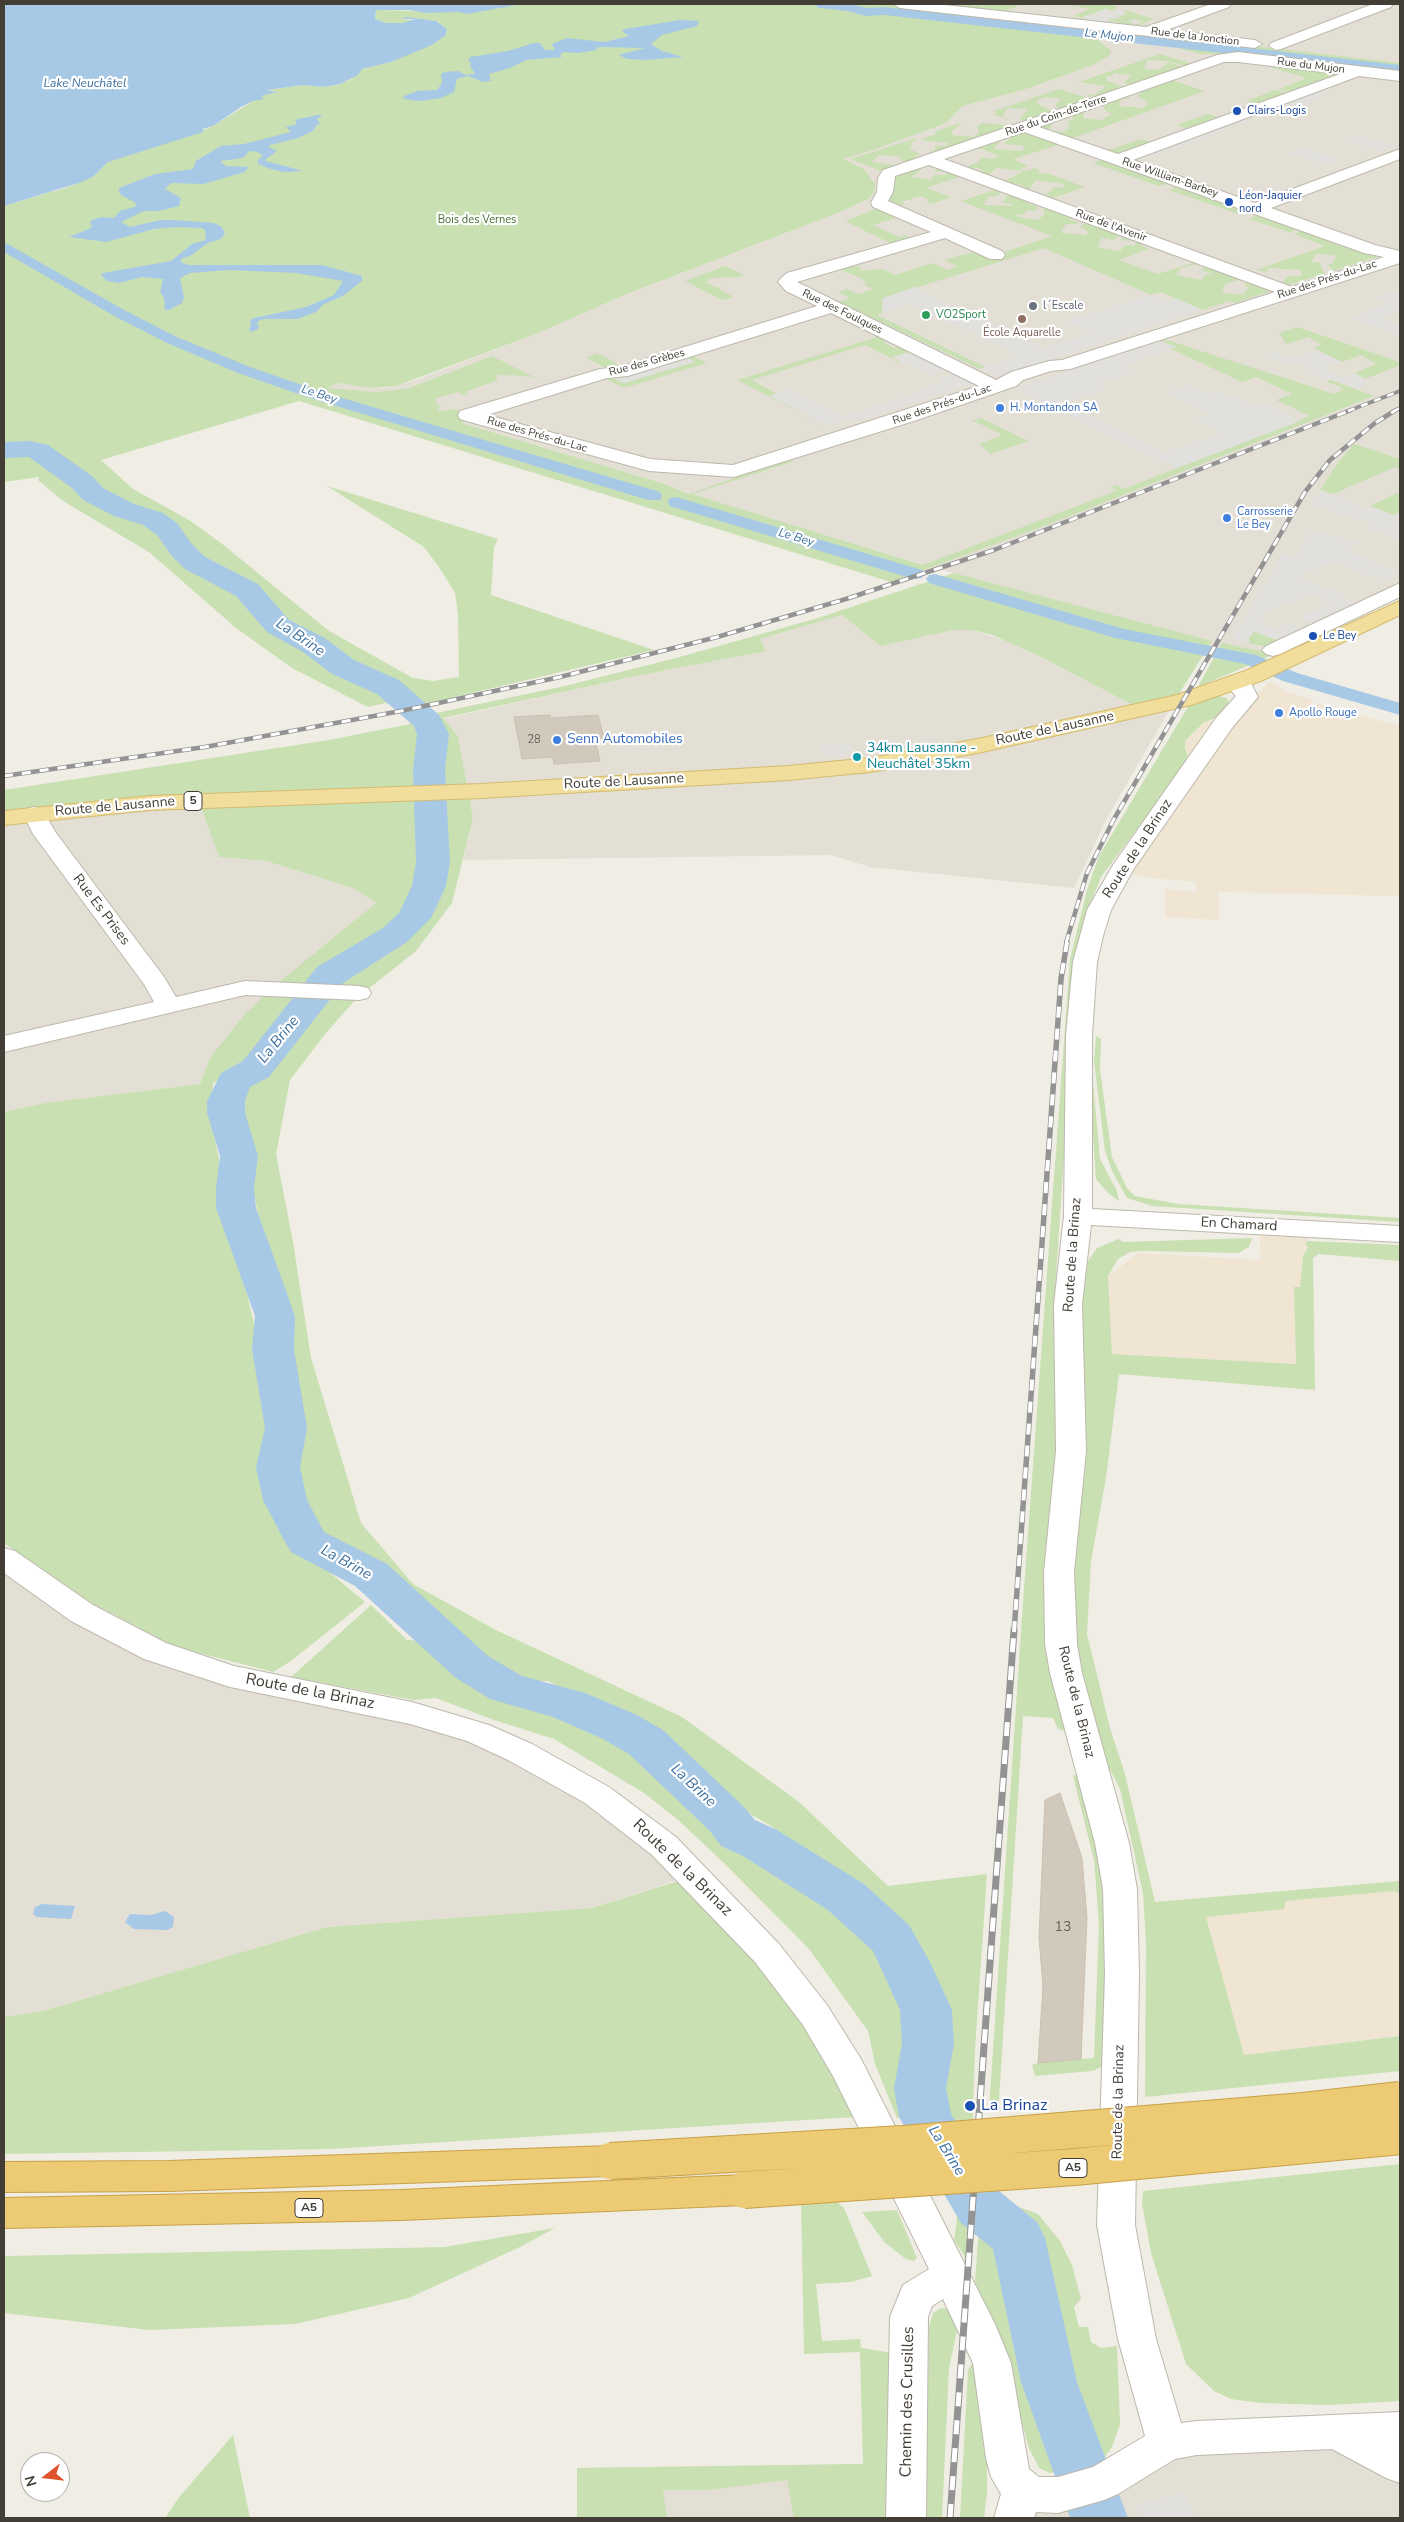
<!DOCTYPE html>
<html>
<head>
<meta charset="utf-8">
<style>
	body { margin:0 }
	#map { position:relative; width:1404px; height:2522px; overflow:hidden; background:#f0ede5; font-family:"Nunito Sans",sans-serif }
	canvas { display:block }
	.frame { position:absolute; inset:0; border:5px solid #423d35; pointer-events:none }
	.north { position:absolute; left:20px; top:2452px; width:50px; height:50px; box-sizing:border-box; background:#fff; border:1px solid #b3b1ae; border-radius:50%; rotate:254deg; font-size:14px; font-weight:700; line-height:20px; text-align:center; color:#423d35 }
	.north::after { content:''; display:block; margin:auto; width:18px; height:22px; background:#df522d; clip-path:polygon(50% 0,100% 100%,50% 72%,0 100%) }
</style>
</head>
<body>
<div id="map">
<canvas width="1404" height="2522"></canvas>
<div class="frame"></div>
<div class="north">N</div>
</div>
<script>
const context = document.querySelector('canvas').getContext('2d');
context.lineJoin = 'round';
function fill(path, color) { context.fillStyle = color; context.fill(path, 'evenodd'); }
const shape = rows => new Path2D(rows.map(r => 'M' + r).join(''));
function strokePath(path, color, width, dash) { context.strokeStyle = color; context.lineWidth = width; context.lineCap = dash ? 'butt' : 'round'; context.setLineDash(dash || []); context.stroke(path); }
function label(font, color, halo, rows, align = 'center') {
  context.font = font + ' "Nunito Sans",sans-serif'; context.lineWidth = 4.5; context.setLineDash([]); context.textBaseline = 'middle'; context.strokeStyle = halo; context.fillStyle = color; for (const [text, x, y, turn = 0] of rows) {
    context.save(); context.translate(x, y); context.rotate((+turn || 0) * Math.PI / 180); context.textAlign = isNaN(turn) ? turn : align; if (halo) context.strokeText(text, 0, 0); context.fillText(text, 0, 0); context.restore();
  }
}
fill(shape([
	[1022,4,1400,4,1400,595,1271,655,1250,659,1216,654,1205,651,1211,641,934,568,691,494,665,484,460,423,326,389,338,383,385,388,413,381,536,334,627,294,840,212,868,199,864,169,842,159,946,123,963,106,1030,88,1062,77,1072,32,1020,27,985,22,1004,10],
	[842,615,880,646,954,630,973,630,1017,645,1142,710,1174,702,1107,818,1074,888,870,867,831,855,463,860,473,818,458,736,443,719,637,676,766,651,759,639],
	[200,801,219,857,266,861,353,888,376,903,210,1058,200,1084,45,1103,4,1112,4,818,71,810],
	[4,1558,155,1651,412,1713,546,1766,680,1879,592,1908,327,1927,43,2011,4,2017],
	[1400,2434,1400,2518,1018,2518,1025,2495,1169,2447],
	[863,2464,876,2518,577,2518,577,2468]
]), '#e3dfd4');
fill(shape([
	[1270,681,1286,692,1314,700,1309,706,1314,707,1318,704,1400,726,1400,896,1218,892,1219,920,1165,917,1165,889,1196,892,1196,882,1152,878,1121,871,1194,767,1187,757,1185,742,1200,725,1207,721,1237,718],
	[1259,1227,1308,1229,1308,1241,1305,1243,1308,1247,1303,1256,1300,1288,1294,1288,1297,1364,1112,1354,1108,1276,1138,1253,1261,1260],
	[1395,1891,1400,1894,1400,2036,1244,2055,1206,1917,1284,1909,1286,1901]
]), '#f0e5d2');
fill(shape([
	[522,4,1022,4,994,16,1185,40,1184,43,986,21,1020,27,1091,34,1111,51,1110,55,1093,65,1030,88,963,106,946,123,873,150,843,159,864,169,875,184,874,192,868,199,840,212,627,294,536,334,396,386,371,388,338,383,328,388,378,392,410,388,492,356,538,379,527,376,498,375,496,376,498,380,465,392,468,394,463,395,458,392,434,399,438,401,435,403,442,407,437,408,440,411,455,409,463,413,605,376,624,383,694,362,686,357,689,354,707,363,624,388,606,379,461,423,665,484,689,494,785,460,795,461,692,494,923,565,1119,490,1109,488,1117,485,1124,489,1310,416,1276,400,1292,394,1256,377,1242,382,1171,349,1175,347,1161,341,1167,340,1334,394,1343,390,1340,388,1342,387,1327,382,1331,380,1374,396,1042,527,891,582,299,401,101,460,133,489,189,520,221,543,329,631,413,678,433,681,459,677,458,615,455,593,439,567,424,547,327,486,498,539,494,548,491,595,654,650,425,704,436,713,565,686,676,658,818,618,954,573,1212,641,1174,702,1142,710,1037,655,992,635,973,630,954,630,880,646,842,615,760,639,766,651,637,676,443,718,458,736,473,818,452,903,416,951,358,997,326,1033,290,1080,276,1154,293,1242,311,1358,361,1523,413,1584,496,1630,682,1717,799,1802,888,1886,987,1874,975,2050,972,2140,942,2142,931,2110,939,2019,919,1971,886,1924,771,1826,722,1798,664,1744,548,1681,519,1681,476,1658,376,1568,334,1549,308,1534,286,1491,285,1464,297,1427,274,1280,253,1191,247,1147,236,1119,251,1080,221,1078,213,1083,211,1120,244,1281,280,1436,271,1460,269,1475,290,1539,365,1602,291,1661,273,1672,176,1647,90,1602,4,1543,4,1112,45,1103,200,1084,210,1058,245,1014,272,988,376,903,353,888,266,861,219,857,199,801,71,810,4,818,4,790,329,740,410,724,409,719,398,708,386,703,368,707,292,668,236,628,149,552,63,501,38,480,39,477,4,482,4,206,68,187,94,176,108,162,178,138,188,137,213,126,261,96,276,91,267,90,303,85,323,87,340,84,351,79,362,69,391,62,446,35,447,29,436,21,407,17,401,19,415,20,403,23,386,23,375,19,376,10,464,12],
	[1099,4,1111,4,1118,8,1112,11,1105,9,1083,17,1090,20,1073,16,1090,9,1071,5],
	[1125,10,1153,19,1137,26,1134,25,1143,21,1134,19,1128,21,1133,24,1129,25,1114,21,1105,25,1095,23,1104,23,1108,17,1120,18,1114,15,1123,16],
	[1195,39,1400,63,1400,67,1187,43],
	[1185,46,1400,70,1400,74,1230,54,1201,54,1181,49],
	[1160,54,1195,65,1188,67,1168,61,1147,60,1144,69,1159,70,1168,62,1186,68,1166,75,1159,73,1156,75,1161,76,1135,85,1124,83,1131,75,1114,73,1112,76,1107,76,1106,80,1127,89,1102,97,1095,95,1088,97,1087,94,1094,95,1106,86,1079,82],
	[1250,61,1332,71,1336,75,1291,93,1279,89,1307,78],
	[1169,79,1205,91,1067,140,1039,130,1038,126,1058,120,1053,122,1049,131,1065,132,1071,125,1067,125,1070,120,1074,118,1066,115,1083,111,1083,118,1101,120,1112,114,1106,111,1102,104,1123,95,1130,99,1122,99,1118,106,1144,108,1148,102,1137,96,1142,93,1135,91,1144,88,1153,90,1146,87],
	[1059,89,1093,100,1064,111,1055,106,1061,99,1045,97,1038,100,1037,104,1057,113,1032,122,1019,119,1028,109,1007,108,1003,116,1010,120,993,114,996,113,994,111],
	[1275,90,1288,93,1258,104,1246,101],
	[1208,114,1221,118,1191,130,1177,125],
	[963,122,953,130,951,135,973,137,979,132,977,126,983,123,1013,126,933,153,929,150,934,151,936,145,946,146,949,143,920,140,936,134,934,132],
	[1024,131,1061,144,1013,159,1028,166,1020,169,1026,171,1035,168,1041,171,1037,172,1042,174,1047,173,1085,187,1047,200,1043,198,1054,187,1062,188,1065,184,1036,180,1029,189,1023,191,1018,189,1024,186,1016,183,1008,185,1001,183,1024,171,996,168,986,177,977,174,984,171,977,168,967,170,970,165,978,162,981,157,978,157,991,159,1000,156,976,147,1002,139,994,149,1022,151,1025,146,1004,144,1011,137],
	[914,139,918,140,910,143,912,146,909,149,921,154,915,156,919,160,913,163,902,161,900,159,902,157,879,155,872,162,903,166,884,172,850,159],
	[1141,139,1154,143,1128,154,1103,152],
	[1102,159,1129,170,1170,183,1159,186,1093,163],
	[927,165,911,177,931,180,934,175,947,175,945,172,933,171,940,166,965,175,926,188,952,197,930,204,926,202,929,200,921,196,901,202,905,204,894,207,884,201,890,176],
	[1177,186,1249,211,1238,214,1169,190],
	[1000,188,1003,190,997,196,989,196,983,205,1012,206,1012,204,1002,203,1010,192,1034,200,1027,203,1038,207,1036,211,1027,210,1024,214,1015,215,1018,217,1039,220,1046,212,1041,211,1051,206,1078,216,1068,220,1078,222,1077,224,1066,224,1061,233,1087,235,1087,231,1080,226,1091,221,1123,233,1114,240,1102,238,1097,247,1120,251,1125,245,1134,246,1137,241,1120,240,1126,236,1148,242,1140,245,1149,249,1119,260,1158,274,1199,261,1199,264,1180,268,1176,275,1202,280,1205,275,1213,274,1200,270,1206,266,1245,278,1225,284,1222,292,1225,293,1243,295,1249,287,1244,286,1249,280,1277,289,1234,303,1229,301,1202,310,1161,292,1151,295,1044,248,883,298,882,313,877,315,985,367,980,369,839,302,850,298,838,292,847,289,858,294,873,289,863,284,867,283,861,278,839,269,845,265,850,267,857,266,862,268,859,269,862,271,883,269,895,275,933,263,948,270,957,266,944,260,973,252,987,258,1052,236,961,201],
	[881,207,901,216,873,225,899,237,906,235,910,237,890,243,845,221],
	[1258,215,1299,229,1289,232,1249,219],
	[1304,230,1375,254,1377,257,1332,271,1328,264,1332,264,1336,256,1317,253,1311,262,1320,263,1323,272,1326,273,1285,286,1282,285,1285,279,1289,276,1299,276,1302,274,1301,270,1269,268,1267,272,1256,270,1325,246,1294,234],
	[725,266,744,275,734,279,737,277,713,278,706,282,717,288,722,286,719,288,721,290,734,297,722,300,685,281],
	[1297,327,1397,361,1400,365,1365,379,1355,373,1376,364,1361,355,1342,362,1313,348,1322,345,1308,337,1286,344,1279,333],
	[884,335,892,339,883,342,894,348,904,345,923,354,893,358,901,362,899,362,865,345,752,380,777,394,771,396,833,429,737,380],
	[597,353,616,363,619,366,608,369,587,358],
	[981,418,1028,441,991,454,979,444,1001,436,1001,434,976,422,970,422],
	[1354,444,1400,459,1400,469,1395,467,1333,494,1320,490,1337,464],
	[1400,492,1400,512,1394,515,1370,506],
	[1254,631,1278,640,1281,639,1268,647,1249,643,1249,637],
	[1222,643,1260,651,1273,655,1258,661,1217,651],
	[1215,655,1245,659,1254,663,1198,687],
	[1217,696,1227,698,1229,705,1223,715,1203,723,1185,741,1185,748,1189,760,1101,877,1089,907,1078,948,1055,1290,1060,1397,1067,1731,1058,1729,1053,1718,1023,1716,999,2100,998,2108,989,2109,1023,1602,1070,959,1087,890,1099,856,1189,705],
	[1096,1036,1101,1039,1100,1070,1112,1157,1127,1188,1135,1196,1178,1204,1400,1218,1400,1222,1152,1206,1127,1198,1112,1171,1105,1151,1094,1061],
	[1091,1060,1100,1159,1117,1191,1119,1201,1108,1193,1096,1179,1090,1092],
	[1252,1238,1249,1247,1238,1253,1143,1251,1130,1252,1118,1259,1108,1276,1112,1354,1296,1364,1294,1287,1300,1287,1303,1256,1308,1247,1305,1243,1308,1241,1400,1245,1400,1261,1319,1254,1313,1258,1315,1390,1119,1374,1106,1478,1091,1561,1087,1634,1110,1728,1125,1774,1155,1902,1400,1881,1400,1894,1395,1891,1286,1901,1284,1909,1206,1917,1244,2055,1400,2036,1400,2071,1145,2097,1146,1944,1143,1893,1120,1789,1101,1752,1089,1723,1069,1597,1082,1429,1083,1278,1088,1261,1097,1248,1119,1239,1123,1242],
	[371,1605,407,1640,427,1641,453,1666,509,1694,582,1718,648,1751,744,1843,790,1874,829,1904,866,1939,904,1999,915,2114,897,2118,875,2064,868,2031,809,1949,724,1863,677,1819,644,1793,554,1739,491,1719,436,1698,413,1700,291,1677],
	[1081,1773,1103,1861,1110,1930,1103,2060,1101,2067,1092,2071,1035,2076,1032,2065,1038,2063,1094,2058,1099,1924,1094,1860,1073,1776],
	[681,1880,755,1961,803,2025,856,2117,330,2149,4,2154,4,2017,43,2011,327,1927,592,1908],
	[1400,2164,1400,2401,1328,2405,1261,2403,1231,2399,1214,2391,1186,2364,1151,2253,1142,2204,1143,2191],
	[801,2198,832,2198,844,2208,872,2276,851,2282,816,2284,822,2341,860,2339,861,2348,893,2353,894,2518,794,2518,787,2480,707,2490,663,2490,667,2518,577,2518,577,2468,863,2464,860,2352,804,2354],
	[1005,2202,1038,2214,1060,2241,1072,2265,1081,2299,1074,2307,1079,2327,1088,2327,1091,2342,1101,2348,1117,2346,1120,2424,1112,2447,1102,2461,1050,2473,1039,2468,1029,2448,998,2339,975,2281,980,2213,1013,2241,1047,2372,1022,2237,982,2203],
	[970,2204,967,2260,954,2240,959,2205],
	[897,2210,917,2258,914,2261,906,2259,885,2243,862,2212],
	[555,2228,522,2246,409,2298,295,2324,149,2330,4,2313,4,2256,444,2247],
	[941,2308,954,2309,959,2321,949,2368,942,2518,926,2518,929,2327,933,2313],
	[974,2361,987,2457,987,2493,984,2518,960,2518,968,2370],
	[233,2435,250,2518,165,2518,180,2496]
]), '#c9e0b2');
fill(shape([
	[1105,9,1112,11,1118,9,1128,14,1115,15,1121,17,1115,19,1106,18,1112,20,1104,24,1082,17,1091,14,1098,16,1100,15,1094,13],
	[1321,91,1332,94,1293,108,1283,104],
	[1244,117,1249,121,1149,159,1141,152],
	[1360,135,1394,146,1381,151,1343,139],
	[1301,146,1315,151,1340,160,1324,164,1288,153],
	[915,287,1044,348,1091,333,1066,321,1151,295,1167,302,1177,299,1202,310,998,376,980,369,1017,355,910,304,882,313,883,298],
	[1389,290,1400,294,1400,310,1382,318,1400,325,1400,336,1351,318,1390,302,1377,297],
	[1161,341,1176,347,1123,366,1136,372,1099,384,1108,389,1065,403,1165,452,1221,433,1193,420,1208,414,1164,393,1190,384,1209,393,1218,390,1256,407,1264,404,1300,421,1177,468,1013,389],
	[1271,349,1291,358,1316,350,1342,362,1325,368,1345,377,1355,373,1365,379,1362,390,1306,372,1313,369,1290,361,1285,364,1265,358,1271,355],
	[913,351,951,369,929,376,892,357],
	[686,357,695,362,661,372,654,369,652,370,658,373,624,383,612,377],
	[956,372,978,382,854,422,853,417,827,426,770,396,790,389,843,417,922,391,920,390,942,382,936,379],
	[1320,490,1366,508,1370,506,1394,515,1400,512,1400,540,1368,529,1373,524,1311,505],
	[1311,530,1362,542,1346,550,1400,572,1387,579,1365,575,1332,562,1300,577,1347,596,1344,598,1356,604,1312,624,1299,618,1332,603,1312,594,1265,613,1262,619,1268,623,1265,625,1275,630,1291,622,1304,628,1278,640,1254,632,1249,637,1249,643,1232,639,1283,553,1296,555],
	[849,742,855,753,823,757,819,747],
	[1185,2491,1198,2518,1142,2518,1135,2506]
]), '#e1e0dd');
fill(shape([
	[4,4,522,4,467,14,458,12,426,13,410,10,376,10,375,19,386,23,403,23,415,19,401,19,407,17,436,21,447,29,446,35,432,45,391,62,362,69,358,75,340,84,323,87,303,85,267,90,277,92,261,96,264,99,253,101,241,107,213,126,203,129,203,132,108,162,94,176,82,182,4,206],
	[680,20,699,21,697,26,662,35,651,44,662,51,683,57,646,60,627,59,619,55,645,48,598,47,596,50,578,53,563,52,560,55,562,57,526,60,510,68,489,74,491,81,483,82,468,76,464,77,457,79,454,92,441,98,419,101,403,99,404,96,418,91,437,90,442,83,441,74,445,72,458,71,465,75,475,74,470,66,471,63,468,60,470,57,508,51,534,43,540,43,545,50,555,50,552,44,567,38,604,42,629,36,622,31,625,29],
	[323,114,317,119,320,123,315,127,313,131,298,138,270,145,269,147,277,151,265,160,266,161,303,171,284,172,271,169,258,164,258,160,263,155,257,152,249,151,243,158,220,161,226,166,249,167,244,172,204,184,171,183,165,189,181,198,179,206,159,211,144,211,121,222,130,227,161,220,175,220,214,223,222,227,225,233,221,239,208,243,190,256,181,259,181,262,188,265,322,265,362,276,362,281,343,296,324,304,316,312,297,319,263,319,257,322,259,328,256,330,251,332,249,328,251,326,250,320,254,318,306,307,334,295,343,281,296,273,229,270,190,273,180,278,184,298,182,303,169,310,165,310,164,298,160,292,163,279,142,277,119,283,107,281,101,275,103,273,171,261,192,244,206,240,205,230,202,228,175,227,154,229,106,242,69,237,91,228,92,226,90,222,92,220,102,217,114,218,120,211,137,206,134,202,121,195,118,189,124,186,155,174,193,169,196,161,221,146,244,144,291,132,286,127,297,124,295,121,298,119],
	[42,1904,75,1906,71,1919,37,1917,33,1914,35,1907],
	[165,1911,174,1917,173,1927,167,1930,134,1929,125,1922,130,1914,151,1915]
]), '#a8c9e6');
fill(shape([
	[813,4,851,4,866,8,885,7,1400,65,1400,73,885,15,865,16,848,11,819,8,813,4],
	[4,242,126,311,177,337,250,367,322,392,660,492,662,496,660,500,648,500,310,398,238,373,167,343,116,317,4,252,4,242],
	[676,497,922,570,925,574,922,578,916,579,910,578,670,506,668,502,670,498,676,497],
	[935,574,1124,629,1256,655,1297,673,1400,703,1400,715,1283,681,1245,664,1115,638,929,583,926,579,929,575,935,574]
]), '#a8c9e6');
fill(shape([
	[30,441,48,445,92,476,103,488,134,504,163,513,177,523,191,543,205,557,258,584,289,620,325,638,354,660,399,680,439,715,449,734,445,770,450,862,446,886,431,918,407,942,343,983,269,1077,250,1087,245,1101,245,1113,258,1156,254,1189,256,1208,295,1316,294,1349,307,1428,300,1467,307,1500,324,1532,387,1564,488,1656,522,1676,585,1693,637,1715,663,1730,744,1807,755,1820,777,1830,864,1884,909,1925,929,1960,952,2010,954,2044,946,2088,951,2114,999,2191,1037,2222,1045,2238,1077,2382,1128,2518,1070,2518,1021,2382,993,2249,961,2223,899,2117,894,2088,902,2044,900,2010,873,1951,828,1910,743,1856,721,1846,710,1831,629,1754,603,1739,553,1717,490,1699,456,1678,355,1586,291,1552,285,1542,263,1500,256,1467,265,1428,252,1349,255,1316,216,1208,216,1189,220,1156,207,1113,207,1101,221,1073,243,1061,317,967,383,928,399,913,412,886,416,862,413,770,417,734,414,726,377,694,332,674,303,652,267,632,236,596,185,569,171,555,157,535,143,525,114,516,83,500,72,488,29,457,4,458,4,442,30,441]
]), '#a8c9e6');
const building = shape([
	[550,715,551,718,598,715,604,738,595,739,600,761,554,764,553,757,522,759,514,717,550,715],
	[1060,1793,1082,1858,1087,1918,1081,2059,1038,2063,1043,1987,1039,1937,1045,1800,1060,1793]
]);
fill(building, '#d0c9bc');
strokePath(building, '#cac1b0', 1);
const minor = shape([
	[893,4,936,4,1146,27,1211,4,1231,4,1229,7,1167,30,1255,40,1262,44,1255,48,900,8,893,4],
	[1373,4,1393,4,1391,7,1281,49,1276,50,1269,46,1271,43,1373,4],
	[1238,52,1400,71,1400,81,1359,76,1133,160,1255,203,1400,149,1400,159,1271,208,1375,245,1400,251,1400,263,1070,369,1051,371,1023,380,1016,386,914,421,734,477,649,471,470,422,460,419,458,415,460,411,600,369,620,367,817,306,786,291,778,282,781,278,787,273,931,232,873,207,871,203,877,192,878,178,883,170,1217,55,1238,52],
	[1224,62,1238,62,1340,74,1118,154,1039,127,1224,62],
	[1024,132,1364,253,1384,257,1292,287,944,159,1024,132],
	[929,165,1275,292,1062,360,1049,361,1011,372,996,380,797,282,945,238,990,259,1002,259,1005,255,1002,251,888,201,893,192,895,176,929,165],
	[831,313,979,386,733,465,650,459,487,415,607,378,628,376,831,313],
	[1400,583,1400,597,1280,654,1273,656,1266,654,1262,650,1266,646,1400,583],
	[1235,677,1251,683,1258,697,1232,728,1133,870,1111,910,1103,936,1097,962,1092,1035,1092,1209,1400,1226,1400,1242,1091,1225,1082,1304,1086,1451,1074,1572,1077,1644,1082,1673,1129,1843,1137,1889,1139,1974,1135,2225,1156,2339,1181,2423,1197,2421,1400,2412,1400,2483,1386,2478,1332,2449,1197,2455,1175,2459,1118,2494,1104,2500,1058,2513,1036,2512,1034,2518,994,2518,1001,2494,991,2477,986,2458,973,2363,943,2299,932,2306,928,2317,926,2518,886,2518,890,2317,903,2285,929,2269,833,2076,803,2025,755,1962,652,1855,585,1803,508,1760,467,1741,410,1724,230,1687,144,1659,71,1621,4,1573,4,1548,15,1551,93,1605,166,1643,234,1666,412,1702,489,1725,532,1744,609,1787,676,1837,779,1944,827,2005,861,2059,995,2324,1011,2363,1029,2469,1039,2477,1058,2477,1093,2467,1145,2436,1118,2339,1097,2225,1105,1974,1103,1889,1095,1843,1050,1673,1045,1644,1044,1572,1056,1451,1054,1304,1064,1216,1066,1035,1073,962,1087,910,1113,865,1216,718,1236,696,1224,683,1227,678,1235,677],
	[34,807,42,809,56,833,164,977,176,997,245,981,359,986,368,988,371,993,368,998,359,1000,245,995,4,1052,4,1036,154,1002,144,984,33,834,23,814,26,809,34,807]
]);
const major = shape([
	[1400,601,1400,615,1261,681,1191,705,978,753,870,772,788,780,481,798,150,810,4,825,4,811,150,796,481,784,788,766,870,758,978,739,1177,695,1245,671,1400,601]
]);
const highway = shape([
	[610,2146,623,2151,628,2161,623,2171,610,2176,169,2191,4,2192,4,2162,169,2161,610,2146],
	[744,2175,757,2179,763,2190,757,2201,744,2205,401,2220,4,2228,4,2198,401,2190,744,2175]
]);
strokePath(minor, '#bdb8ac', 2);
strokePath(major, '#d4bb6f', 2);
strokePath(highway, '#c9a046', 2);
fill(minor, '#fff');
fill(major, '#f1de9c');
fill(highway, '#eccb74');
const railFar3 = shape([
	[1348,411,1400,391],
	[1394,411,1400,408]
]);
const railFar2 = shape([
	[4,776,205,747,401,711,560,677,717,637,846,599,994,550,1351,410],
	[1066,943,1087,873,1114,819,1305,492,1330,460,1375,423,1396,410]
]);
const railFar1 = shape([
	[1014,1632,1061,979,1067,942]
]);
const rail = shape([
	[950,2518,1014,1630]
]);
strokePath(railFar3, '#939393', 4);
strokePath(railFar2, '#939393', 4.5);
strokePath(railFar1, '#939393', 5.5);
strokePath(rail, '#939393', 7);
strokePath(railFar3, '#fff', 2.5, [7]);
strokePath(railFar2, '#fff', 3, [9]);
strokePath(railFar1, '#fff', 4, [11]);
strokePath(rail, '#fff', 5, [14]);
const highwayBridge = shape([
	[610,2161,903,2144,1304,2111,1400,2100],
	[744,2190,1074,2167,1400,2136]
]);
strokePath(highwayBridge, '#c9a046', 38, []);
strokePath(highwayBridge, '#eccb74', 36);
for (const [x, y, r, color] of [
	[1237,111,5,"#1a4fb4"],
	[1229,202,5,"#1a4fb4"],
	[1033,306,5,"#6b7280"],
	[926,315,5,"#2e9e5b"],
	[1022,319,5,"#8d6e63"],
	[1000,408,5,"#3f7fe0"],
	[1227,518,5,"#3f7fe0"],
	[1313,636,5,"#1a4fb4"],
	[1279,713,5,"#3f7fe0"],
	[557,740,5,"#3f7fe0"],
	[857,757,5,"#0f9aa8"],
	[970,2106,6,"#1a4fb4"]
]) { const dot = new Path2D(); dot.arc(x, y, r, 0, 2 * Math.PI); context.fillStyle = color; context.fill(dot); strokePath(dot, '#fff', 2); }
label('11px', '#423d35', '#fff', [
	["Rue de la Jonction",1195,37,7],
	["Rue du Mujon",1311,66,7],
	["Rue du Coin-de-Terre",1056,116,-19],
	["Rue William-Barbey",1170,178,19],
	["Rue de l'Avenir",1111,226,20],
	["Rue des Prés-du-Lac",1327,280,-18],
	["Rue des Foulques",842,312,26],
	["Rue des Grèbes",647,363,-15],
	["Rue des Prés-du-Lac",942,405,-19],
	["Rue des Prés-du-Lac",537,435,16]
]);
label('11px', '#164399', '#fff', [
	["Clairs-Logis",1247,111],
	["Léon-Jaquier",1239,196],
	["nord",1239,209],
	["Le Bey",1323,636]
], 'left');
label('11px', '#436c30', '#fff', [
	["Bois des Vernes",477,220]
]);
label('11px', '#5b616d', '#fff', [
	["l´Escale",1043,306]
], 'left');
label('11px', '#27864d', '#fff', [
	["VO2Sport",936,315]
], 'left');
label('11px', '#785e54', '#fff', [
	["École Aquarelle",1022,333]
]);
label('11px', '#366cbe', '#fff', [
	["H. Montandon SA",1010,408],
	["Carrosserie",1237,512],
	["Le Bey",1237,525],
	["Apollo Rouge",1289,713]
], 'left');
label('11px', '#666057', null, [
	["28",534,740]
]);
label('italic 12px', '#3c709f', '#fff', [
	["Le Mujon",1109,36,6],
	["Lake Neuchâtel",85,84],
	["Le Bey",319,395,18],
	["Le Bey",796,538,17]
]);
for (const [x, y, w] of [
	[193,801,18],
	[1073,2168,28],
	[309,2208,28]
]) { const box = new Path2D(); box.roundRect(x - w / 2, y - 9.5, w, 19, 4); context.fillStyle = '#fff'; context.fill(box); strokePath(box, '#423d35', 1); }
label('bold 12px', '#423d35', null, [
	["5",193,801],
	["A5",1073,2168],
	["A5",309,2208]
]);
label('14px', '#423d35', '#fff', [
	["Route de Lausanne",1055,729,-12],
	["Route de Lausanne",624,782,-3],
	["Route de Lausanne",115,807,-5],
	["Route de la Brinaz",1138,849,-57],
	["Rue Es Prises",101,910,53],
	["En Chamard",1239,1225,3],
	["Route de la Brinaz",1073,1255,-86],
	["Route de la Brinaz",1076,1702,76],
	["Route de la Brinaz",1119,2102,-89]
]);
label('14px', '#366cbe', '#fff', [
	["Senn Automobiles",567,740]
], 'left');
label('14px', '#0d838f', '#fff', [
	["34km Lausanne -",867,749],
	["Neuchâtel 35km",867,765]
], 'left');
label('14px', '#666057', null, [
	["13",1063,1928]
]);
label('italic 15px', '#3c709f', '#fff', [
	["La Brine",300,638,34],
	["La Brine",279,1040,-51],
	["La Brine",346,1563,29],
	["La Brine",693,1786,43],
	["La Brine",946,2151,58]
]);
label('16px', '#423d35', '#fff', [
	["Route de la Brinaz",310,1692,11],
	["Route de la Brinaz",682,1868,44],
	["Chemin des Crusilles",908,2402,-89]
]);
label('16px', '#164399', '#fff', [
	["La Brinaz",981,2106]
], 'left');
</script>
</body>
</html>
